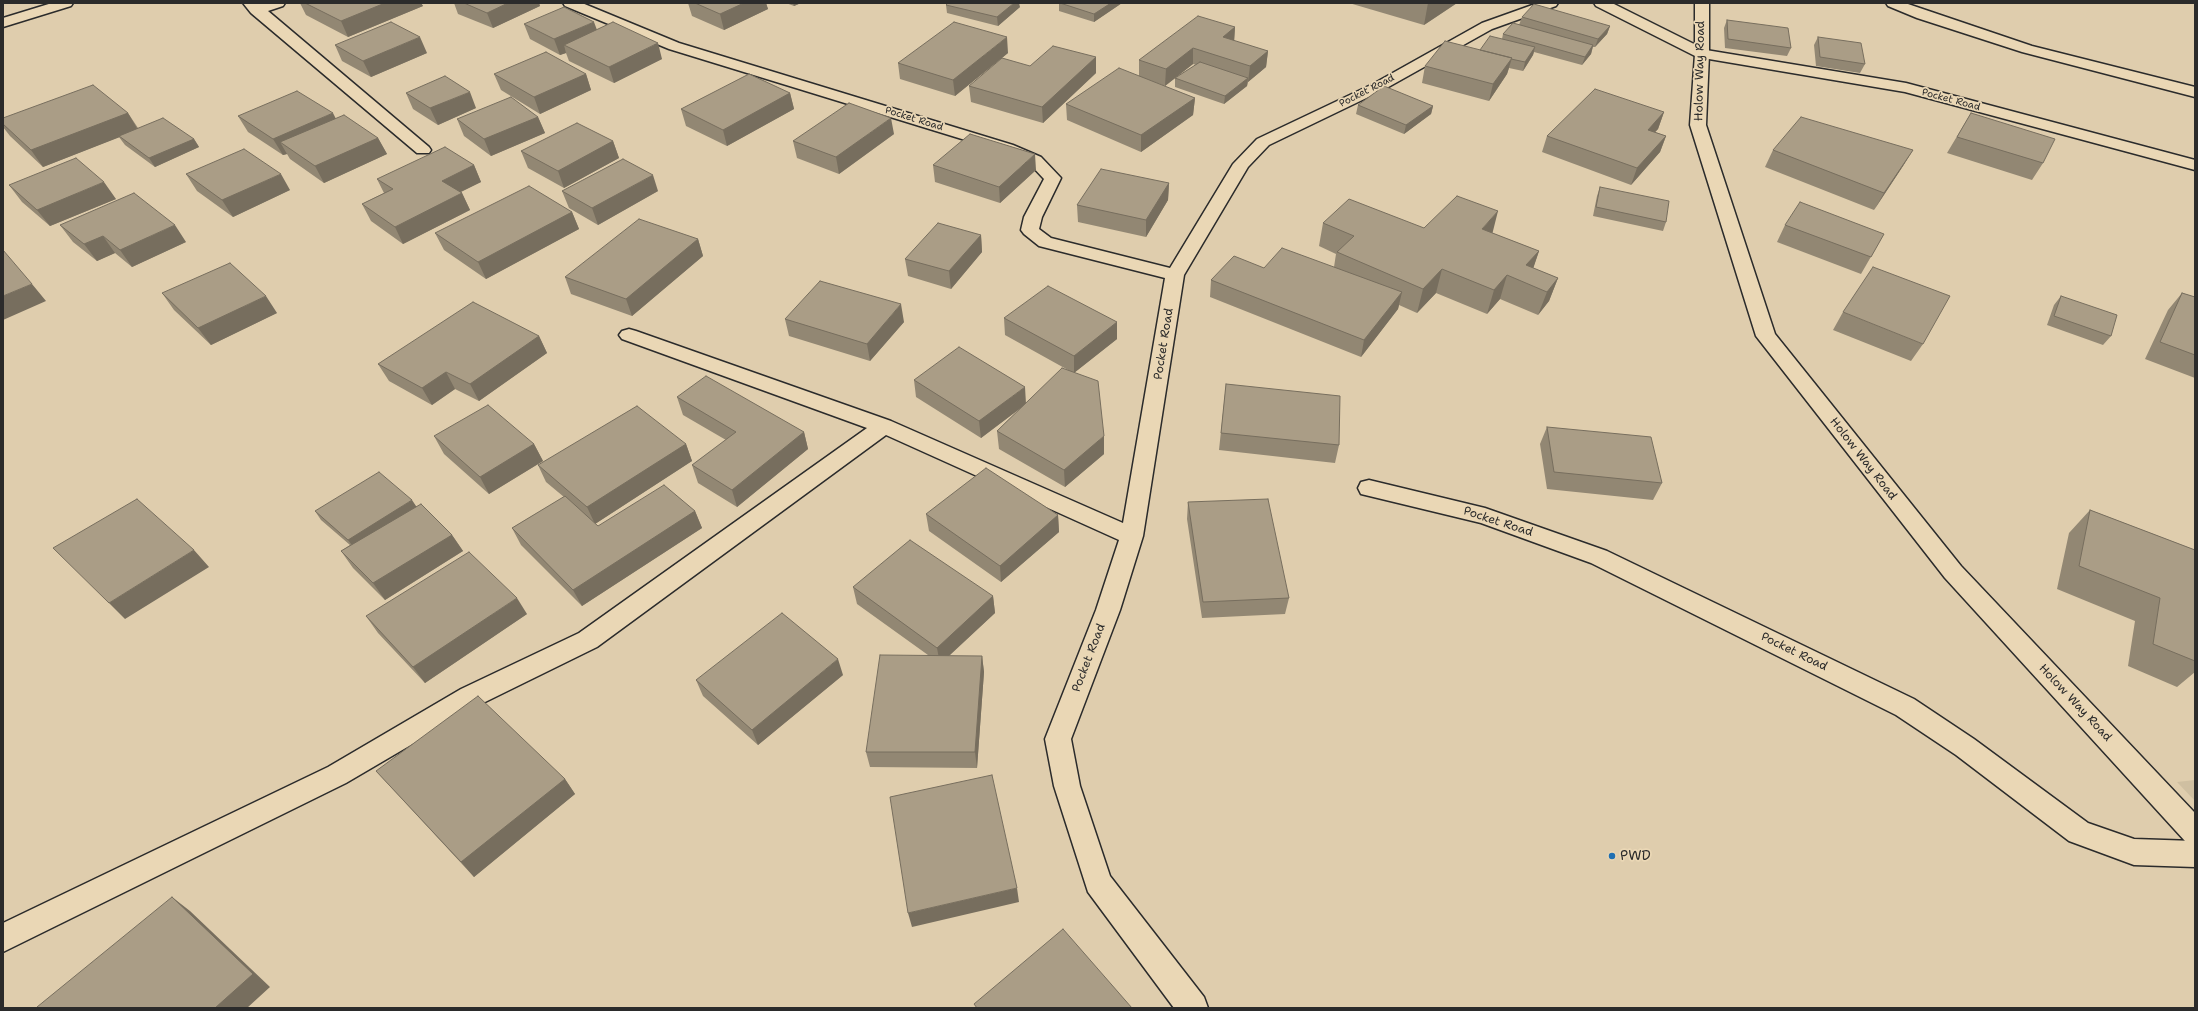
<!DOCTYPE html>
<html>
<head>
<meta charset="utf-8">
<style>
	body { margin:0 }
	#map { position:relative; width:2198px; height:1011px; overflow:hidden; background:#dfcdad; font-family:"Shantell Sans",sans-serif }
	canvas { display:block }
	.frame { position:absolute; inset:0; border:4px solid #2b2b2b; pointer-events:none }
</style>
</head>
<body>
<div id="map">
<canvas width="2198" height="1011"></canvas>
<div class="frame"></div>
</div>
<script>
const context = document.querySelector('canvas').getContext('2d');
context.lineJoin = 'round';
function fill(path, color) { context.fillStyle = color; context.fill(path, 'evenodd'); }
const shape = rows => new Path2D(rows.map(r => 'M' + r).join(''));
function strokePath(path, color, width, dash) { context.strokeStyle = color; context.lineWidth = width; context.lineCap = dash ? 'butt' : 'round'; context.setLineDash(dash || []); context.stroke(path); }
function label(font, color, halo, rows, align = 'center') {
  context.font = font + ' "Shantell Sans",sans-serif'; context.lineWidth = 3.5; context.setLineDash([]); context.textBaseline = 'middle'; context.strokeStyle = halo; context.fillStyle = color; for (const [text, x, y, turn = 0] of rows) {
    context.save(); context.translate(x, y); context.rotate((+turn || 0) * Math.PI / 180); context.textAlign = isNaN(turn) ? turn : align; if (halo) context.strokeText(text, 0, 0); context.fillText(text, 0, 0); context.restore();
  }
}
fill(shape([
	[2195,780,2195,801,2177,782]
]), '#cfbfa1');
const minor = shape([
	[243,3,285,3,283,6,268,11,429,147,431,150,429,153,417,153,251,13,243,3],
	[563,3,582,3,679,43,1013,145,1041,157,1061,178,1042,217,1039,229,1051,238,1170,268,1233,164,1257,139,1373,84,1482,23,1538,3,1558,3,1556,6,1492,29,1383,90,1269,145,1248,167,1184,275,1143,536,1120,610,1071,739,1080,786,1110,876,1204,997,1208,1008,1174,1008,1088,892,1054,786,1045,739,1096,610,1119,540,886,435,597,647,479,705,346,783,3,952,3,923,328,767,461,689,579,633,867,428,622,339,619,335,622,331,629,329,636,331,891,421,1123,523,1165,278,1039,246,1024,234,1021,230,1024,217,1044,179,1029,163,1001,151,669,49,565,6,563,3],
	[1594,3,1612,3,1706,50,1906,83,2195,160,2195,170,1905,92,1697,57,1596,6,1594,3],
	[1886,3,1905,3,2032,46,2195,87,2195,97,2022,52,1917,18,1888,6,1886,3],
	[1369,480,1485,508,1607,551,1914,699,1974,739,2088,823,2134,839,2195,841,2195,867,2134,865,2069,841,1956,755,1896,715,1591,563,1481,523,1361,494,1358,488,1361,482,1369,480]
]);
const tertiary = shape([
	[1695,3,1709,3,1709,54,1706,125,1775,334,1961,566,2195,813,2195,845,2185,841,1945,578,1756,336,1690,125,1695,54,1695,3]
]);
const primary = shape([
	[52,3,73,3,71,6,3,27,3,18,52,3]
]);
strokePath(minor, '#2b2b2b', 3);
strokePath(tertiary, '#2b2b2b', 3);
strokePath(primary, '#2b2b2b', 3);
fill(minor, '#ead7b5');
fill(tertiary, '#ead7b5');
fill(primary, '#ead7b5');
fill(shape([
	[300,3,421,3,423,6,348,37,306,15],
	[454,3,539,3,540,6,493,28,458,14],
	[688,3,766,3,768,9,724,30,692,16],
	[786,3,801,3,794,6],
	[1059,3,1122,3,1094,22,1059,11],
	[1349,3,1457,3,1424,25],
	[946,5,1020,7,998,26,947,13],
	[1522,17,1610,26,1607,34,1595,47,1593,47,1591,54,1582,65,1534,52,1533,55,1523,71,1509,68,1507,74,1489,101,1422,83,1425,66,1480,50,1502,39,1503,34,1519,25],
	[1727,20,1791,48,1787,56,1725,48,1724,28],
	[524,24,597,30,662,59,614,83,569,61,566,53,560,55,530,39],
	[1235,27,1234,41,1268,51,1266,67,1248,82,1247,86,1224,104,1175,87,1175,78,1196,65,1193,64,1165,86,1144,78,1195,98,1193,115,1141,152,1067,120,1066,104,1139,76,1139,60],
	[1818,37,1865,64,1860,73,1816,66,1814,45],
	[335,45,427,53,371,77,342,61],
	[1008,53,955,96,900,79,898,63],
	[1096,57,1096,73,1043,123,971,102,969,86,1030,66],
	[494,74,586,74,591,90,540,114,501,90],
	[406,93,476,108,438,125,413,109],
	[790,93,794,109,727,146,686,126,681,109],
	[1358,105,1433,106,1431,114,1404,134,1356,114],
	[1664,112,1658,129,1655,132,1666,136,1660,152,1631,185,1542,152,1547,136],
	[128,113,138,128,194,139,199,147,155,167,125,145,119,137,43,167,10,136,3,127,3,118],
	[1971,113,2043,163,2032,180,1947,153],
	[238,116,336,119,378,138,387,154,324,183,290,159,287,154,283,155,248,132],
	[538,117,545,133,491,156,464,136,457,119],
	[894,134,839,174,797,158,793,141],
	[613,141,619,158,564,188,528,168,521,151],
	[1773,150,1913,150,1903,166,1874,210,1765,167],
	[474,165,481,182,461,192,462,193,470,210,403,244,371,221,362,204,384,193,377,179],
	[933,165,1036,170,1000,203,935,182],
	[186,174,290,190,233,217,197,191],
	[1169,183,1168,200,1146,237,1078,222,1077,205],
	[9,185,116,199,50,226,22,202],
	[1600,187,1666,222,1663,231,1593,216,1597,196],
	[562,191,658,191,598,225,569,208],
	[572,212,579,229,486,279,444,250,435,233],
	[1323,223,1492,233,1539,251,1533,268,1558,278,1549,301,1538,315,1500,299,1487,314,1436,293,1417,313,1399,305,1398,309,1361,357,1210,297,1211,280,1264,268,1334,267,1336,254,1319,246],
	[60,225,186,242,132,267,115,253,97,261,73,242],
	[1785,225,1884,234,1861,274,1777,242],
	[981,235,982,252,951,289,908,276,905,259],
	[698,239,703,256,632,316,571,294,565,277],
	[162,293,277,313,211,345,174,310],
	[2182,293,2195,297,2195,378,2145,359,2168,310],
	[2061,296,2111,336,2103,345,2047,325,2054,305],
	[1843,312,1923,344,1911,361,1833,330],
	[1004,318,1117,322,1117,339,1075,372,1104,454,1065,487,999,449,997,431,1022,407,981,438,916,397,914,380,1026,403,1068,370,1005,335],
	[785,319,904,322,870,361,789,336],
	[539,336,547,353,479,401,455,389,432,405,389,381,378,364],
	[1226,384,1339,445,1335,463,1219,450],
	[677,397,804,432,808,449,737,507,698,483,692,465,726,440,683,415],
	[1547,427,1662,483,1653,500,1547,489,1540,444],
	[434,436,534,444,543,461,489,494,444,454],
	[686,444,692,461,595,524,598,526,695,511,702,528,582,606,521,545,512,528,564,497,546,482,538,465],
	[1188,502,1289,598,1285,614,1202,618,1187,519],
	[416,506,452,535,463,551,385,600,353,568,341,551,350,545,321,520,315,511],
	[2090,510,2195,550,2195,672,2177,687,2128,666,2135,621,2057,589,2069,533],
	[926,514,1058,515,1059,532,1001,582,929,531],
	[853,587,993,596,995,613,949,656,982,656,984,672,977,768,870,767,866,752,928,655,857,604],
	[527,614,425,683,378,633,366,616],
	[843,675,758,745,703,696,696,680],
	[376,771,565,779,575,794,474,877]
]), '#928773');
fill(shape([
	[385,3,421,3,423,6,348,37,341,21],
	[508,3,539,3,540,6,493,28,487,13],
	[744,3,766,3,768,9,724,30,720,14],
	[793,3,801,3,794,6],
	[1014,3,1019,3,1020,7,998,26,997,17],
	[1111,3,1122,3,1094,22,1094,14],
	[1428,3,1457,3,1424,25],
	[594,22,600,38,564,45,566,53,560,55,554,39],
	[1610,26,1607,34,1595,47,1598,39],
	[1235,27,1234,43,1223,37],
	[420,37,427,53,371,77,363,61],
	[1007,37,1008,53,955,96,953,80],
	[658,43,662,59,614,83,609,67],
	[1593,45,1591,54,1582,65,1585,57],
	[1535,47,1533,55,1523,71,1525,62],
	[1193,48,1193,64,1165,86,1166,69],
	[1268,51,1266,67,1248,82,1250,66],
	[1096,57,1096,73,1043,123,1042,107],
	[1512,58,1507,74,1489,101,1493,84],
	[586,74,591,90,540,114,534,97],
	[1248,78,1247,86,1224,104,1225,96],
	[470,92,476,108,438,125,430,108],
	[790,93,794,109,727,146,723,130],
	[1195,98,1193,115,1141,152,1141,135],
	[1433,106,1431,114,1404,134,1406,125],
	[1664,112,1658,129,1642,146,1648,130],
	[128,113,138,130,43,167,31,150],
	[333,113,341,129,280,142,287,154,283,155,273,139],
	[538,117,545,133,491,156,484,139],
	[891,118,894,134,839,174,836,157],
	[1666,136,1660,152,1631,185,1637,168],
	[378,138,387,154,324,183,315,166],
	[194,139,199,147,155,167,149,158],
	[613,141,619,158,564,188,558,171],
	[1913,150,1903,166,1874,210,1884,193],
	[1035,154,1036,170,1000,203,999,187],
	[474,165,481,182,450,197,442,181],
	[281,174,290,190,233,217,222,200],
	[653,175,658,191,598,225,592,208],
	[104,182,116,199,50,226,37,210],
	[1169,183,1168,200,1146,237,1146,220],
	[462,193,470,210,403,244,395,227],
	[1498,211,1492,235,1482,229],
	[572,212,579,229,486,279,478,262],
	[175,225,186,242,132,267,120,250],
	[981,235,982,252,951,289,949,271],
	[103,236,115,253,97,261,84,244],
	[698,239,703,256,632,316,626,299],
	[1539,251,1531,275,1526,265],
	[1442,269,1436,293,1417,313,1423,289],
	[1507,275,1500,299,1487,314,1494,290],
	[1558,278,1549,301,1538,315,1547,292],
	[32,284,46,301,3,320,3,296],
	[1402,292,1398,309,1361,357,1364,340],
	[266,296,277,313,211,345,198,328],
	[901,304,904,322,870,361,867,344],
	[1117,322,1117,339,1074,373,1074,356],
	[539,336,547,353,479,401,470,384],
	[446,372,455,389,432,405,422,388],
	[1025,387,1026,404,981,438,979,421],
	[804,432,808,449,737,507,732,490],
	[1104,436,1104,454,1065,487,1064,470],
	[534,444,543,461,489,494,480,477],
	[686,444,692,461,595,524,587,507],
	[412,500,418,509,355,549,348,540],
	[695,511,702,528,582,606,573,590],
	[1058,515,1059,532,1001,582,1000,566],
	[452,535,463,551,385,600,373,583],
	[194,550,209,567,125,619,109,603],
	[993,596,995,613,940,664,937,648],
	[517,598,527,614,425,683,413,667],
	[982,656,984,672,977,768,975,752],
	[838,659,843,675,758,745,752,730],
	[565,779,575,794,474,877,461,862],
	[1017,888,1019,902,912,927,908,913],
	[172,897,190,911,270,987,247,1008,215,1008]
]), '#776e5e');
const building = shape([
	[305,3,385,3,341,21,305,3],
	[464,3,508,3,487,13,464,3],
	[695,3,744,3,720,14,695,3],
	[948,3,1014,3,997,17,946,5,948,3],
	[1060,3,1111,3,1094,14,1060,3],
	[1534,4,1610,26,1598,39,1522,17,1534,4],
	[564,7,594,22,554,39,524,24,564,7],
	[1198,16,1235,27,1223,37,1268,51,1250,66,1193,48,1166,69,1139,60,1198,16],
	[1727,20,1788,28,1791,48,1728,39,1727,20],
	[391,22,420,37,363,61,335,45,391,22],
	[613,22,658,43,609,67,564,45,613,22],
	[954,22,1007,37,953,80,898,63,954,22],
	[1513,23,1593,45,1585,57,1503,34,1513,23],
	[1490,36,1535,47,1525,62,1511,59,1512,58,1480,50,1490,36],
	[1818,37,1861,43,1865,64,1820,57,1818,37],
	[1445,41,1512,58,1493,84,1425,66,1445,41],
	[1053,46,1096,57,1042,107,969,86,1002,58,1030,66,1053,46],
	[546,52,586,74,534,97,494,74,546,52],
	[1200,62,1248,78,1225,96,1175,78,1200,62],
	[1119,68,1195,98,1141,135,1066,104,1119,68],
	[749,74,790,93,723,130,681,109,749,74],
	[445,76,470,92,430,108,406,93,445,76],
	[93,85,128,113,31,150,3,124,3,118,93,85],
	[1384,86,1433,106,1406,125,1358,105,1384,86],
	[1595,89,1664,112,1648,130,1666,136,1637,168,1547,136,1595,89],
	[297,91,333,113,273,139,238,116,297,91],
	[511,97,538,117,484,139,457,119,511,97],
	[849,103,891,118,836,157,793,141,849,103],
	[1971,113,2055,139,2043,163,1957,137,1971,113],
	[344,115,378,138,315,166,280,142,344,115],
	[1801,117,1913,150,1884,193,1773,150,1801,117],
	[163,118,194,139,149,158,119,136,163,118],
	[577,123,613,141,558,171,521,151,577,123],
	[970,134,1035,154,999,187,933,165,970,134],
	[445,147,474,165,442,181,462,193,395,227,362,204,393,189,377,179,445,147],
	[244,149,281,174,222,200,186,174,244,149],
	[76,158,104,182,37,210,9,185,76,158],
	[623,159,653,175,592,208,562,191,623,159],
	[1101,169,1169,183,1146,220,1077,205,1101,169],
	[529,186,572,212,478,262,435,233,529,186],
	[1600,187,1669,201,1666,222,1596,207,1600,187],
	[134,193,175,225,120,250,103,236,84,244,60,225,134,193],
	[1457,196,1498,211,1482,229,1539,251,1526,265,1558,278,1547,292,1507,275,1494,290,1442,269,1423,289,1337,252,1354,236,1323,223,1349,199,1424,228,1457,196],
	[1800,202,1884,234,1871,257,1785,225,1800,202],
	[639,219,698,239,626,299,565,277,639,219],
	[938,223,981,235,949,271,905,259,938,223],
	[1282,248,1402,292,1364,340,1211,280,1234,256,1264,268,1282,248],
	[3,250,32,284,3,296,3,250],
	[230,263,266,296,198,328,162,293,230,263],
	[1873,267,1950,296,1923,344,1843,312,1873,267],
	[820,281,901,304,867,344,785,319,820,281],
	[1048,286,1117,322,1074,356,1004,318,1048,286],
	[2182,293,2195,297,2195,355,2160,342,2182,293],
	[2061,296,2117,315,2111,336,2054,316,2061,296],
	[473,302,539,336,470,384,446,372,422,388,378,364,473,302],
	[959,347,1025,387,979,421,914,380,959,347],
	[1062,368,1098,381,1104,436,1064,470,997,431,1062,368],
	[706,376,804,432,732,490,692,465,736,432,677,397,706,376],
	[1226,384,1340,396,1339,445,1221,433,1226,384],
	[488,405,534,444,480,477,434,436,488,405],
	[637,406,686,444,587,507,538,465,637,406],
	[1547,427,1651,437,1662,483,1554,472,1547,427],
	[986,468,1058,515,1000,566,926,514,986,468],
	[379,472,412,500,348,540,315,511,379,472],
	[664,485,695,511,573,590,512,528,565,496,598,526,664,485],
	[137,499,194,550,109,603,53,548,137,499],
	[1268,499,1289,598,1203,602,1188,502,1268,499],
	[421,504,452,535,373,583,341,551,421,504],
	[2090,510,2195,550,2195,661,2153,644,2160,598,2079,566,2090,510],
	[910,540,993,596,937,648,853,587,910,540],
	[469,552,517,598,413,667,366,616,469,552],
	[782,613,838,659,752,730,696,680,782,613],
	[880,655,982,656,975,752,866,752,880,655],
	[478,696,565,779,461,862,376,771,478,696],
	[992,775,1017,888,908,913,890,797,992,775],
	[172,897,253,974,215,1008,38,1008,37,1007,172,897],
	[1063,929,1132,1008,977,1008,974,1004,1063,929]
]);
fill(building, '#aa9d86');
strokePath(building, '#776e5e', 1);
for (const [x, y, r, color] of [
	[1612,856,4,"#1f6fb2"]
]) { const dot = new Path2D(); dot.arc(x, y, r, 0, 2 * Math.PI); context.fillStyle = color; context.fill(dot); strokePath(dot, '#ead7b5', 1.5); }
label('10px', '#2b2b2b', '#ead7b5', [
	["Pocket Road",1367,91,-27],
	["Pocket Road",1951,100,15],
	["Pocket Road",914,119,17]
]);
label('12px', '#2b2b2b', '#ead7b5', [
	["Holow Way Road",1700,71,-89],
	["Pocket Road",1164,344,-81],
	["Holow Way Road",1863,459,52],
	["Pocket Road",1498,522,18],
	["Pocket Road",1794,652,26],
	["Pocket Road",1089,658,-69],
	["Holow Way Road",2075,703,47]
]);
label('14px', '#2b2b2b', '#ead7b5', [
	["PWD",1620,856]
], 'left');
</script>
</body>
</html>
